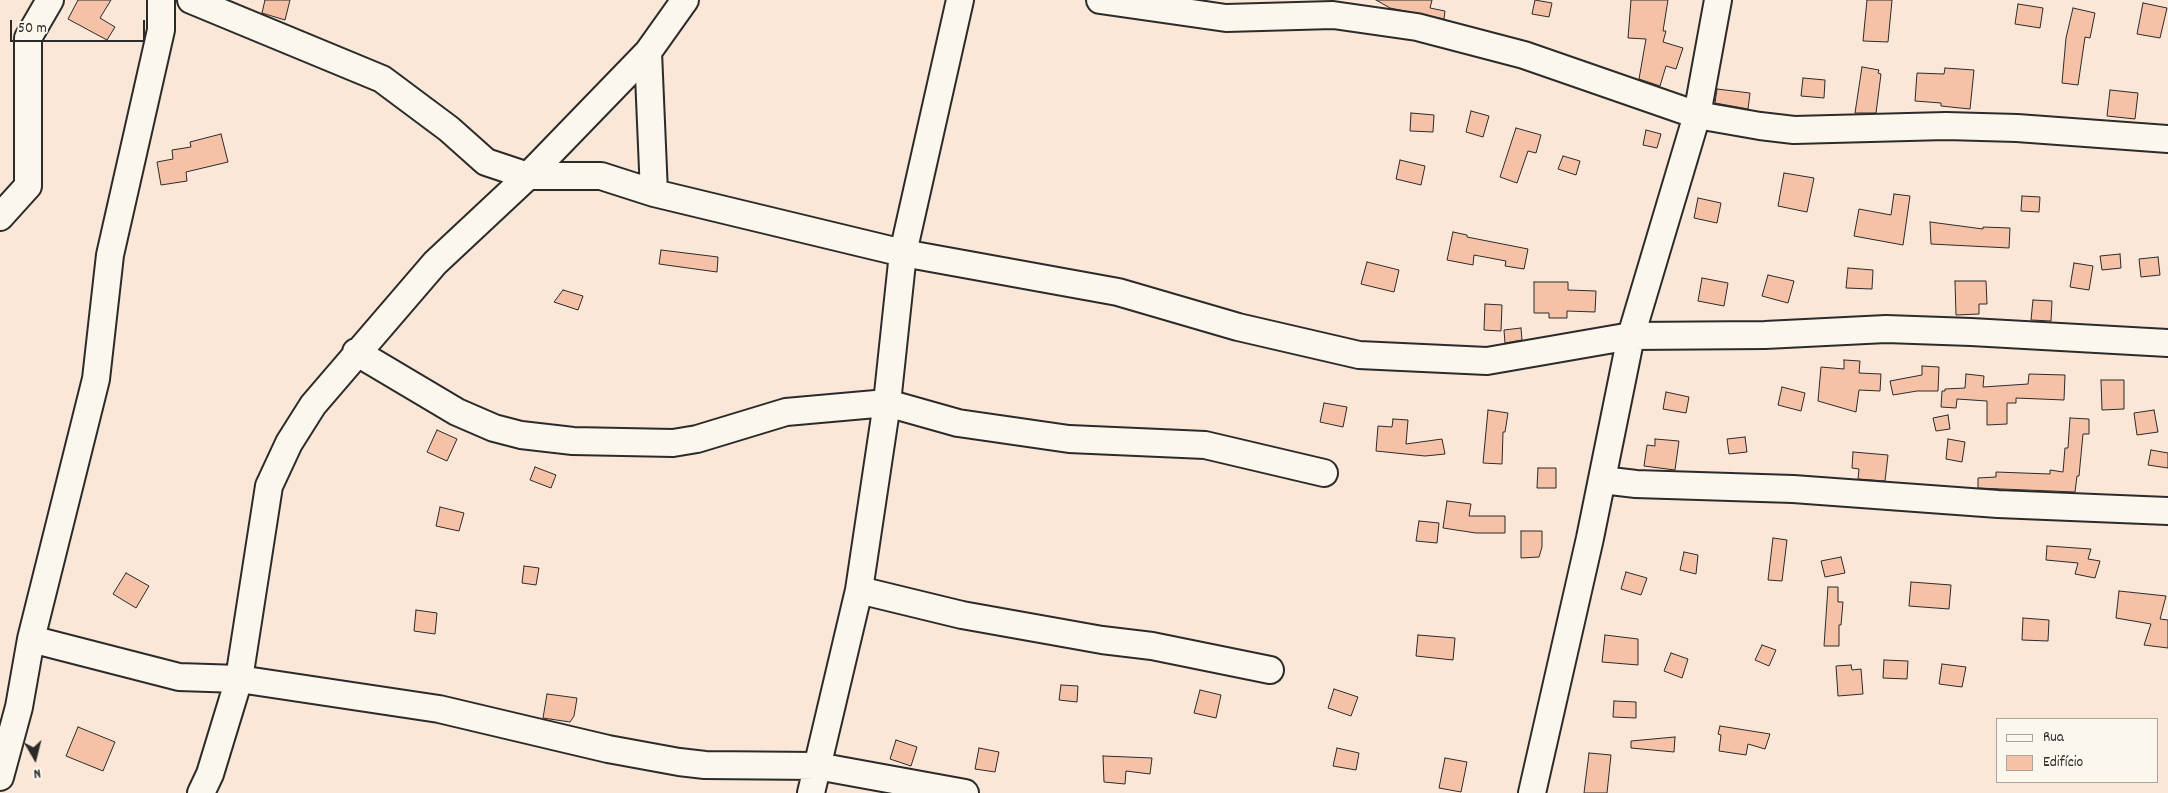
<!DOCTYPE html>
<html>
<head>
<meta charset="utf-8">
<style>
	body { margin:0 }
	#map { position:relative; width:2168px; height:793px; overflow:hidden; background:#fae7d7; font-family:Dekko,sans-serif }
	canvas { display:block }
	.legend { position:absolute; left:1996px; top:718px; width:162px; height:65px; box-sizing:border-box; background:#fbf7ec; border:1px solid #a8a59f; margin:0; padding:6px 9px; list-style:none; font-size:15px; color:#2b2b2b }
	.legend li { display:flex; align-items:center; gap:10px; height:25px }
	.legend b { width:25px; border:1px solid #a8a59f }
	.north { position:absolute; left:10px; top:733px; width:50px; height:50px; -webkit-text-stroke:4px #fbf7ec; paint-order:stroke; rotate:172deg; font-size:14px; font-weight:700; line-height:20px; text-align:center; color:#2b2b2b }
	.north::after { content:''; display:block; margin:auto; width:18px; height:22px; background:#2b2b2b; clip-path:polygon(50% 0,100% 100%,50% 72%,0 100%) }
	.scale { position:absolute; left:10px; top:20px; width:135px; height:22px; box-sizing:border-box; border:2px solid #2b2b2b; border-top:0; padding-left:6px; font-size:15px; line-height:18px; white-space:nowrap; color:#2b2b2b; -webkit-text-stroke:4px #fbf7ec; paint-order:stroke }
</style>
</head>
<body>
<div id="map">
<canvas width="2168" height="793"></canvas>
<ul class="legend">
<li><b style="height:6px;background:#fbf7ec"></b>Rua</li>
<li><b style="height:14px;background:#f6c2a7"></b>Edifício</li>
</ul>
<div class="north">N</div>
<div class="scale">50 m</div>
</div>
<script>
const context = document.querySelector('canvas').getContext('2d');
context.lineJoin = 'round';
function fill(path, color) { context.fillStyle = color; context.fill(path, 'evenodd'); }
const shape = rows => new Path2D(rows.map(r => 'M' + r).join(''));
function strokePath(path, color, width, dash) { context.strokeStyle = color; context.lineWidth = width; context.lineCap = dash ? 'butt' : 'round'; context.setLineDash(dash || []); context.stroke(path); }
const building = shape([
	[78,0,111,0,100,18,115,27,107,40,68,19,78,0],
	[265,0,290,0,285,20,262,13,265,0],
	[1376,0,1432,0,1430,8,1445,11,1444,19,1390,8,1376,0],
	[1535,0,1552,3,1549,17,1532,14,1535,0],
	[1631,0,1668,0,1663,31,1666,31,1663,42,1683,48,1676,69,1666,66,1660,86,1639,79,1646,39,1628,38,1631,0],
	[1867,0,1892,0,1888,42,1863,41,1867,0],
	[2143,3,2167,8,2160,38,2137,34,2143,3],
	[2018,4,2043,8,2040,28,2015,24,2018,4],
	[2073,8,2095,13,2090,38,2085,37,2078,85,2062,83,2066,38,2073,8],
	[1862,67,1879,70,1878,73,1881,74,1876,113,1855,113,1862,67],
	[1945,68,1974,70,1970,109,1941,106,1941,103,1915,101,1917,73,1944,74,1945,68],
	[1803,78,1825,80,1824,98,1801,96,1803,78],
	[1717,89,1750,93,1748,109,1715,103,1717,89],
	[2110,90,2138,93,2135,119,2107,116,2110,90],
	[1471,111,1489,116,1483,137,1466,132,1471,111],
	[1411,113,1434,115,1433,132,1410,131,1411,113],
	[1516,128,1541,135,1536,153,1528,151,1517,183,1500,177,1516,128],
	[1646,130,1661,134,1657,148,1643,145,1646,130],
	[221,134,228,162,186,172,187,181,161,185,157,162,173,159,172,150,191,147,190,142,221,134],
	[1563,156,1580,161,1576,175,1558,169,1563,156],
	[1400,160,1425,166,1421,185,1396,179,1400,160],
	[1784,173,1814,178,1807,212,1778,206,1784,173],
	[1894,194,1910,196,1903,245,1854,236,1859,209,1891,215,1894,194],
	[2022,196,2040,197,2039,212,2021,211,2022,196],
	[1698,198,1721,203,1717,223,1694,218,1698,198],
	[1930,222,1983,229,1983,227,2010,228,2009,248,1931,244,1930,222],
	[1453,232,1467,235,1467,237,1528,249,1524,269,1505,266,1506,261,1474,255,1473,265,1447,260,1453,232],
	[661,250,718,257,717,272,659,264,661,250],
	[2120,254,2121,268,2102,270,2100,256,2120,254],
	[2158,257,2160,275,2141,277,2139,259,2158,257],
	[1367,262,1399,270,1394,292,1361,284,1367,262],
	[2074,263,2093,266,2089,290,2070,287,2074,263],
	[1848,268,1873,270,1872,289,1846,288,1848,268],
	[1768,275,1794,281,1788,303,1762,296,1768,275],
	[1702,278,1728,283,1724,306,1698,301,1702,278],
	[1955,281,1986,281,1987,304,1979,304,1979,314,1956,315,1955,281],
	[1534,282,1568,282,1568,290,1596,291,1595,312,1567,311,1567,318,1549,318,1549,313,1534,313,1534,282],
	[563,290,583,296,578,310,554,302,563,290],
	[2033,300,2052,301,2051,321,2031,320,2033,300],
	[1485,304,1502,305,1501,331,1484,330,1485,304],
	[1521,328,1522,340,1505,343,1504,330,1521,328],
	[1844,360,1860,361,1859,373,1881,374,1880,391,1859,390,1856,412,1818,401,1821,367,1844,369,1844,360],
	[1922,366,1939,367,1938,391,1917,391,1893,395,1890,381,1922,375,1922,366],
	[1966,374,1984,376,1983,387,2028,384,2029,374,2065,375,2064,400,2016,398,2016,403,2007,403,2007,424,1987,425,1987,401,1957,399,1956,408,1941,407,1942,391,1945,391,1945,389,1965,388,1966,374],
	[2101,380,2124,380,2124,409,2102,410,2101,380],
	[1782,387,1805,393,1801,411,1778,405,1782,387],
	[1666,392,1689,397,1686,413,1663,409,1666,392],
	[1324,403,1347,407,1343,427,1320,422,1324,403],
	[1488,410,1508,413,1505,432,1503,432,1502,464,1483,463,1488,410],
	[2154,410,2158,432,2137,435,2134,413,2154,410],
	[1948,415,1950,429,1936,431,1933,418,1948,415],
	[2070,418,2089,419,2089,434,2083,434,2079,476,2077,476,2075,492,1978,488,1978,478,1996,477,1996,472,2050,474,2050,470,2063,472,2065,448,2068,448,2070,418],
	[1393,419,1408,420,1406,444,1442,439,1445,454,1425,456,1376,451,1378,426,1392,427,1393,419],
	[437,430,457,439,447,461,427,452,437,430],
	[1745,437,1747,452,1729,454,1727,439,1745,437],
	[1655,439,1679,441,1675,470,1644,466,1647,445,1655,446,1655,439],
	[1948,439,1965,442,1962,462,1946,459,1948,439],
	[2151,450,2168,453,2168,468,2148,465,2151,450],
	[1853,452,1888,455,1885,481,1858,479,1859,469,1852,468,1853,452],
	[535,467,556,475,551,488,530,480,535,467],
	[1538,468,1556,468,1556,488,1537,488,1538,468],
	[1447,501,1471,504,1469,516,1505,516,1505,533,1476,533,1443,528,1447,501],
	[440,507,464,513,459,531,436,526,440,507],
	[1419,521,1439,523,1437,543,1416,541,1419,521],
	[1521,531,1542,531,1542,547,1539,557,1521,558,1521,531],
	[1773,538,1787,540,1782,581,1768,580,1773,538],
	[2047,546,2091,549,2088,559,2100,561,2095,578,2075,574,2078,563,2046,560,2047,546],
	[1684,552,1698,555,1696,574,1680,570,1684,552],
	[1841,557,1845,573,1825,577,1821,561,1841,557],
	[524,566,539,568,536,585,522,583,524,566],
	[1626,572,1647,578,1641,595,1621,589,1626,572],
	[126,573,149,586,136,608,113,594,126,573],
	[1911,582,1951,585,1949,609,1909,606,1911,582],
	[1828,587,1838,587,1838,602,1843,602,1841,625,1839,625,1839,646,1824,646,1828,587],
	[2119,591,2166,596,2160,619,2168,620,2168,648,2144,645,2151,624,2116,618,2119,591],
	[416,610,437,613,435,634,414,631,416,610],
	[2023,618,2049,620,2048,641,2022,640,2023,618],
	[1418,635,1455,638,1453,660,1416,656,1418,635],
	[1605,635,1638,639,1638,665,1602,662,1605,635],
	[1762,645,1776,650,1769,666,1755,660,1762,645],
	[1671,653,1688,659,1682,678,1664,671,1671,653],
	[1884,660,1908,661,1907,679,1883,678,1884,660],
	[1942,664,1966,667,1962,687,1939,684,1942,664],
	[1851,665,1852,670,1861,669,1863,694,1838,696,1836,666,1851,665],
	[1061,685,1078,686,1077,702,1059,700,1061,685],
	[1334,689,1358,697,1351,716,1328,708,1334,689],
	[1200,690,1221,695,1216,718,1194,713,1200,690],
	[547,694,577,698,574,716,570,722,543,718,547,694],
	[1614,701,1636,702,1636,718,1613,717,1614,701],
	[1720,726,1770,734,1765,749,1748,744,1746,755,1719,751,1721,735,1718,734,1720,726],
	[78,727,115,742,103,771,66,756,78,727],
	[1675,737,1674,752,1631,748,1631,741,1675,737],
	[896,740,917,747,911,766,890,759,896,740],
	[979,748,999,752,995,772,975,769,979,748],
	[1337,748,1359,753,1356,770,1333,766,1337,748],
	[1589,753,1611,755,1607,793,1584,793,1589,753],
	[1103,756,1152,758,1150,774,1126,771,1125,784,1104,782,1103,756],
	[1445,758,1467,762,1461,792,1439,788,1445,758]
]);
fill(building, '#f6c2a7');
strokePath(building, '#2b2b2b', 1);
const minor = shape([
	[191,0,382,79,449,129,486,162,528,176,601,176,654,193,903,253,1118,292,1238,327,1359,355,1487,361,1631,336,1765,335,1886,329,1971,332,2168,343],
	[1100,0,1226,18,1333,15,1417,27,1524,55,1697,115,1760,126,1794,130,1946,126,2017,128,2168,139],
	[648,52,654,193],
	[0,217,28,186,28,38,50,0],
	[356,352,457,412,494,428,521,435,573,441,673,443,697,439,786,412,887,403,958,423,1069,439,1205,445,1324,473],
	[1602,480,1636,484,1793,489,1998,504,2168,511],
	[859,590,962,615,1102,640,1152,646,1270,670],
	[31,639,179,677,239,679,269,486,289,443,313,405,435,263,528,176,648,52,685,0],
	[0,777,19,707,31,639,96,379,110,255,161,30,161,0],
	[201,793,210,774,239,679,439,709,608,749,679,762,705,765,817,766,965,793],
	[811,793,859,590,887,403,903,253,960,0],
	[1532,793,1590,538,1631,336,1697,115,1718,0]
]);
strokePath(minor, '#2b2b2b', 30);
strokePath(minor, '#fbf7ec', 26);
</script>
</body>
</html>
